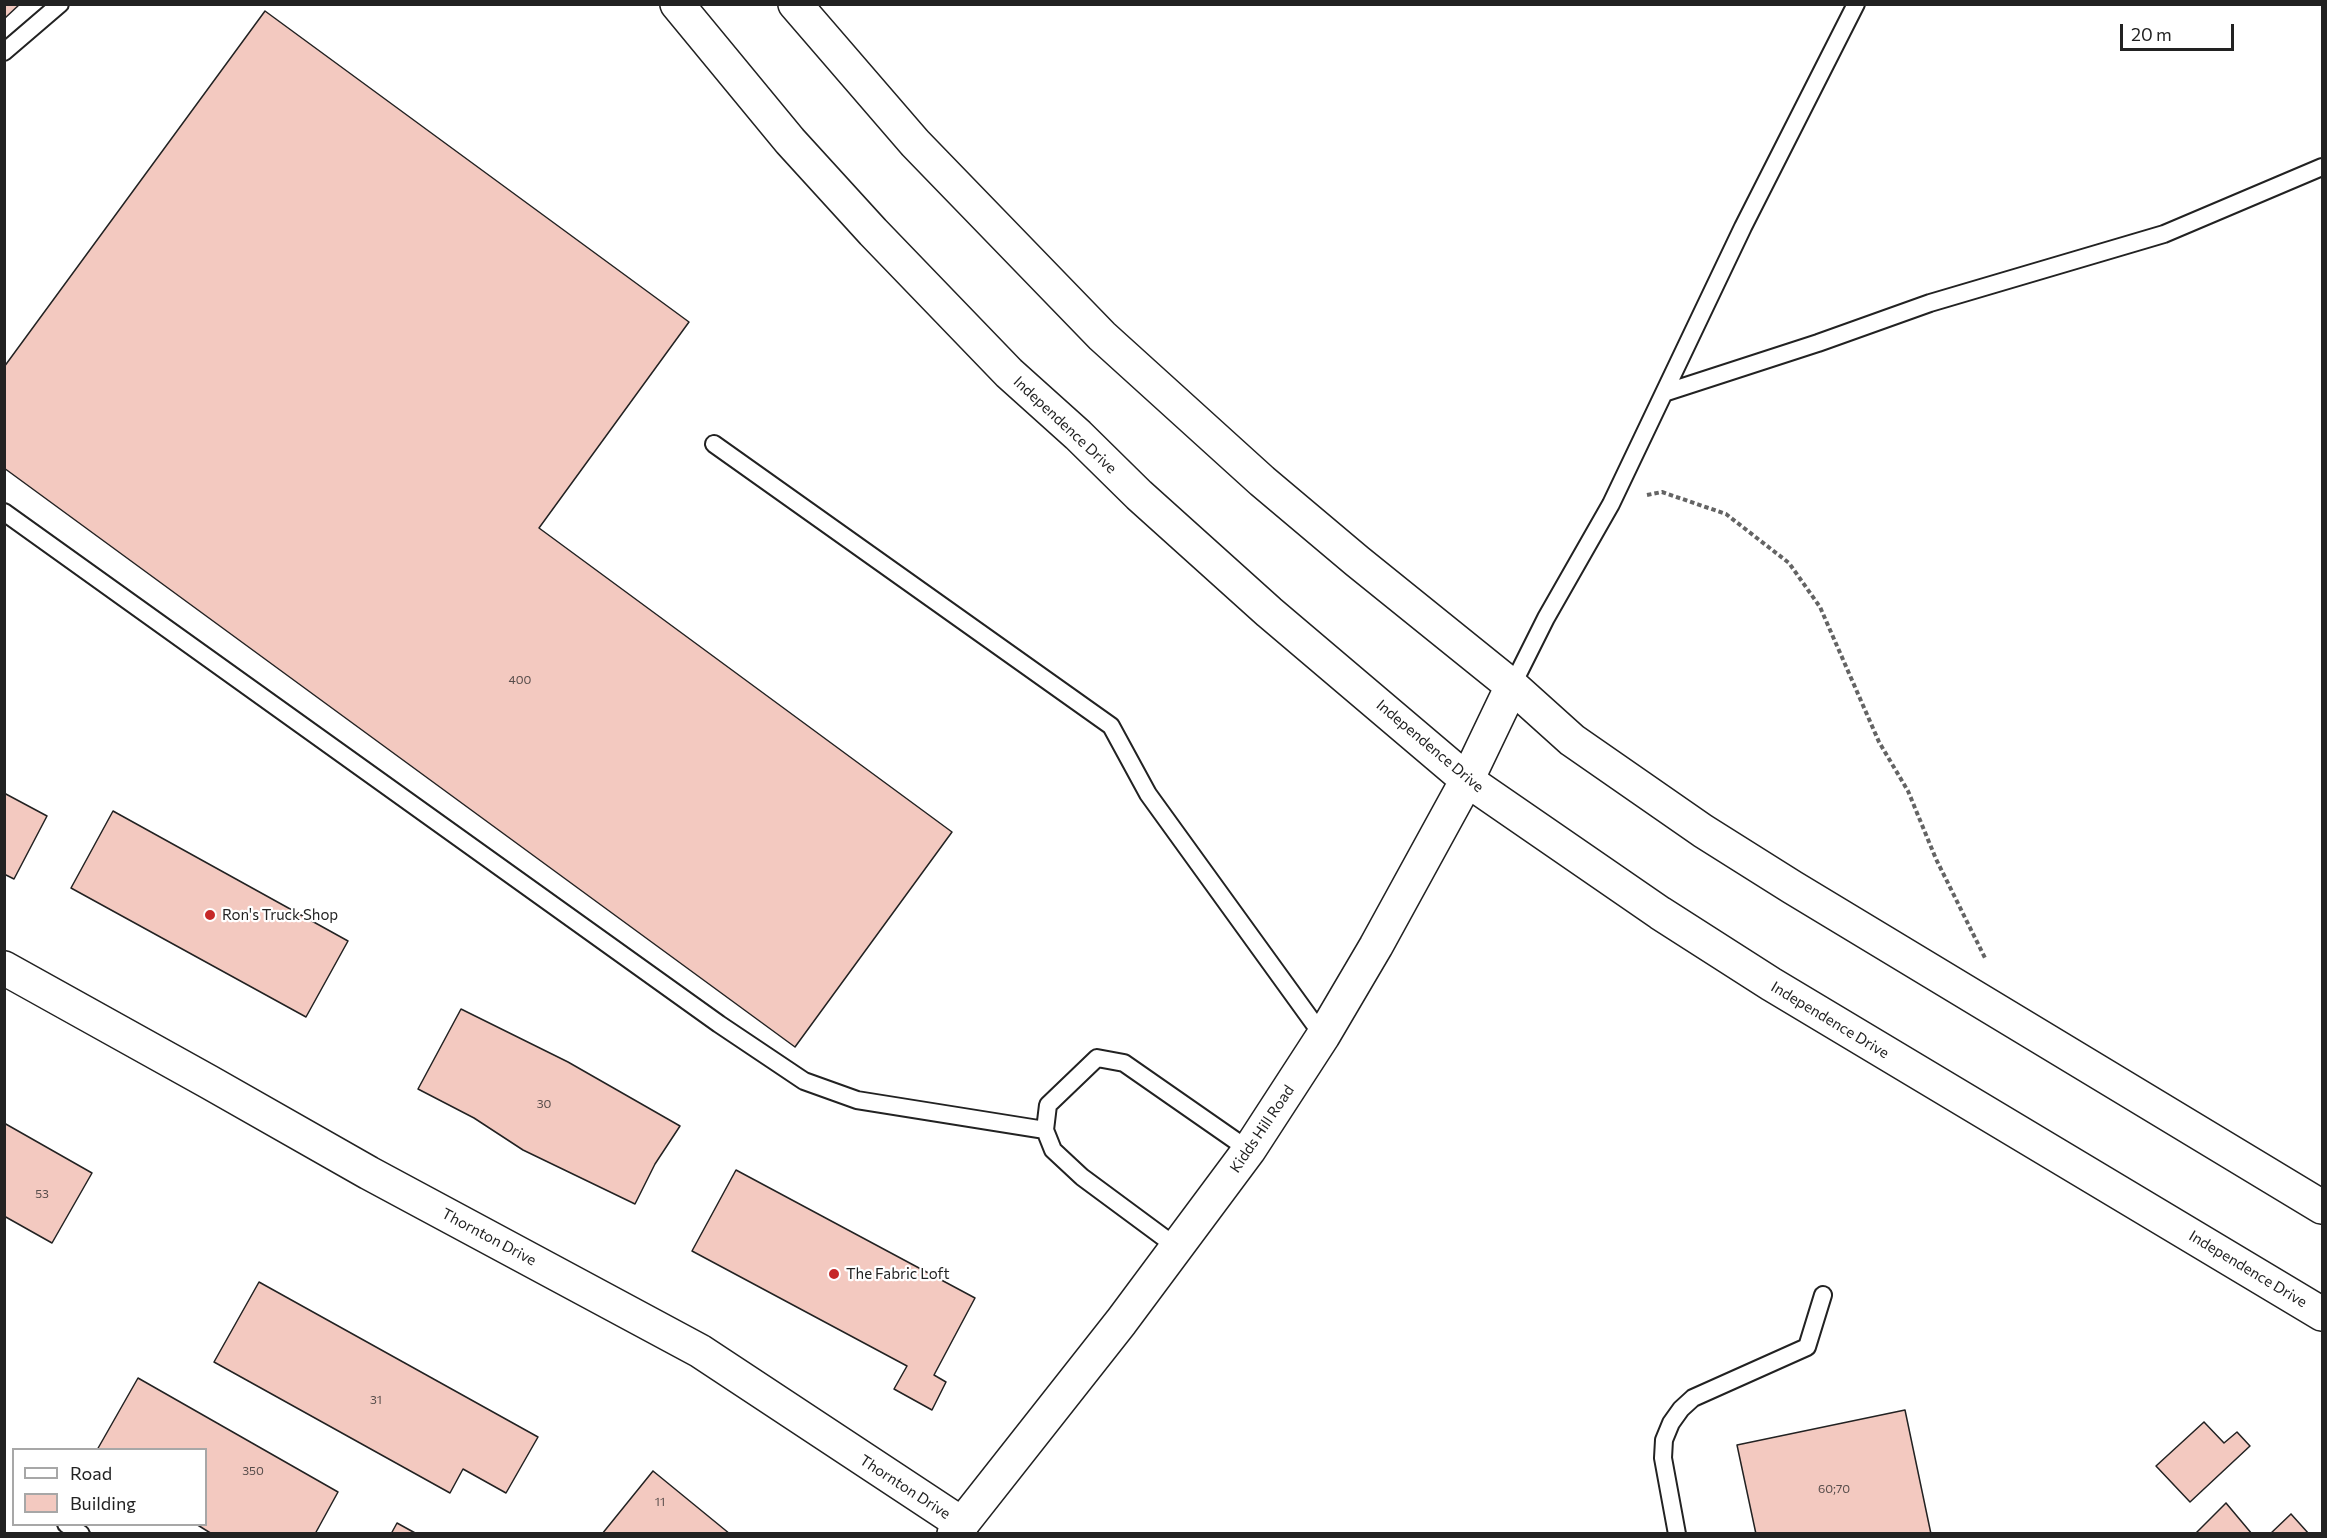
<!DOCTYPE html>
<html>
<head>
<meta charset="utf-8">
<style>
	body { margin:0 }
	#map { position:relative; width:2327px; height:1538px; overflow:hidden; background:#fff; font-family:Commissioner,sans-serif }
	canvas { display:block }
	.frame { position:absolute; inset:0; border:6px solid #222; pointer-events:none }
	.legend { position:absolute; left:12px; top:1448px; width:195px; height:78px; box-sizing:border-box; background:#fff; border:2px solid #a7a7a7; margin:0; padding:8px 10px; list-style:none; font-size:18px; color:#222 }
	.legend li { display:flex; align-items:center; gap:12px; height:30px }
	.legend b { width:30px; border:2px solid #a7a7a7 }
	.scale { position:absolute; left:2120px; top:24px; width:114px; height:27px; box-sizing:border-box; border:3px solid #222; border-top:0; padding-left:8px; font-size:18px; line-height:21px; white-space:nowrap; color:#222; -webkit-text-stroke:4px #fff; paint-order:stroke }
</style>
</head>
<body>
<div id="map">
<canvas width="2327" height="1538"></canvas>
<div class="frame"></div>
<ul class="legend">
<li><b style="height:8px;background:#fff"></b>Road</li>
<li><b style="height:16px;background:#f3c9c0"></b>Building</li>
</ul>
<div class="scale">20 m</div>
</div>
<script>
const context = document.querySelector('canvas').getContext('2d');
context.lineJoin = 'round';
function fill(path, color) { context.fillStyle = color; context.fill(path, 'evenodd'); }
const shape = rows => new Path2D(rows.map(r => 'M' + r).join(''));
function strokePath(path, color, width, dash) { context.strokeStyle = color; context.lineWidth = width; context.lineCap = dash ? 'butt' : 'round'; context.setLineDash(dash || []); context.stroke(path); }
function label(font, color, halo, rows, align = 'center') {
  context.font = font + ' Commissioner,sans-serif'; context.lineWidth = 4.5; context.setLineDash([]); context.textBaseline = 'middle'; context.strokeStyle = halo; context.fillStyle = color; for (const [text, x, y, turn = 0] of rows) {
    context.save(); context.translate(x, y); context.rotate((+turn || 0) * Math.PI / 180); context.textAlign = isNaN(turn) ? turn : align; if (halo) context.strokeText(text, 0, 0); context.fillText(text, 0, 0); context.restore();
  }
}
const building = shape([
	[4,4,20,4,4,19,4,4],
	[265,11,689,322,539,528,952,832,795,1047,4,468,4,367,265,11],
	[4,793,47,816,14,879,4,874,4,793],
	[113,811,348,941,306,1017,71,888,113,811],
	[461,1009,568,1062,680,1126,655,1164,635,1204,523,1150,474,1118,418,1089,461,1009],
	[4,1123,92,1173,52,1243,4,1216,4,1123],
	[736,1170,975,1298,934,1375,946,1382,932,1410,894,1389,907,1366,692,1251,736,1170],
	[259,1282,538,1437,506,1493,463,1469,450,1493,214,1362,259,1282],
	[138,1378,338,1492,315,1534,212,1534,196,1524,206,1524,206,1450,97,1450,138,1378],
	[1905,1410,1931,1534,1756,1534,1737,1445,1905,1410],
	[2204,1422,2224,1443,2237,1432,2250,1446,2190,1502,2156,1466,2204,1422],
	[653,1471,730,1534,602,1534,653,1471],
	[2226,1503,2252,1534,2195,1534,2226,1503],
	[2291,1514,2309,1534,2270,1534,2291,1514],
	[397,1523,417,1534,391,1534,397,1523]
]);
fill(building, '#f3c9c0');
strokePath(building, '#222', 1.5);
const service = shape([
	[4,52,60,4],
	[1664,393,1818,343,1930,303,2164,234,2322,167],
	[714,444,1111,726,1148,794,1323,1036],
	[4,512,719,1024,804,1081,857,1100,1045,1130],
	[1512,686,1546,618,1611,504,1743,227,1856,4],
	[1178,1248,1082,1177,1053,1150,1045,1130,1048,1105,1097,1058,1124,1063,1249,1150],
	[66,1524,81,1534],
	[1677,1534,1663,1458,1664,1440,1671,1423,1681,1409,1693,1398,1807,1347,1823,1295]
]);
const minor = shape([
	[4,968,209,1082,369,1173,700,1351,962,1524]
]);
const tertiary = shape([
	[677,4,790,141,873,232,1009,373,1078,435,1139,495,1269,612,1467,780,1660,913,1771,984,2322,1314],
	[795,4,915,143,1102,336,1262,481,1357,561,1512,686,1572,740,1703,831,1792,887,2322,1207],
	[954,1534,1121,1322,1249,1150,1323,1036,1376,946,1467,780,1512,686]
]);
strokePath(service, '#222', 20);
strokePath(minor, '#222', 36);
strokePath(tertiary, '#222', 36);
strokePath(shape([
	[1647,495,1662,492,1726,514,1789,563,1820,607,1879,742,1908,791,1936,859,1986,960]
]), '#646464', 4, [4.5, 3]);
strokePath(service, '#fff', 16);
strokePath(minor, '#fff', 33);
strokePath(tertiary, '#fff', 33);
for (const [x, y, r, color] of [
	[210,915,6,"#c62828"],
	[834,1274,6,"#c62828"]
]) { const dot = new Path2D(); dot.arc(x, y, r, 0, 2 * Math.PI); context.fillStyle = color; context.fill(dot); strokePath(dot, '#fff', 2); }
label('12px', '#564c4a', null, [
	["400",520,680],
	["30",544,1104],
	["53",42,1194],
	["31",376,1400],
	["350",253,1471],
	["60;70",1834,1489],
	["11",660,1502]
]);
label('15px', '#222', '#fff', [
	["Independence Drive",1065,425,43],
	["Independence Drive",1430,746,40],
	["Independence Drive",1830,1020,31],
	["Kidds Hill Road",1262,1129,-56],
	["Thornton Drive",489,1237,28],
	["Independence Drive",2248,1269,31],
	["Thornton Drive",905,1487,33]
]);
label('15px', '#222', '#fff', [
	["Ron's Truck Shop",222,915],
	["The Fabric Loft",846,1274]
], 'left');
</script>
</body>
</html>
